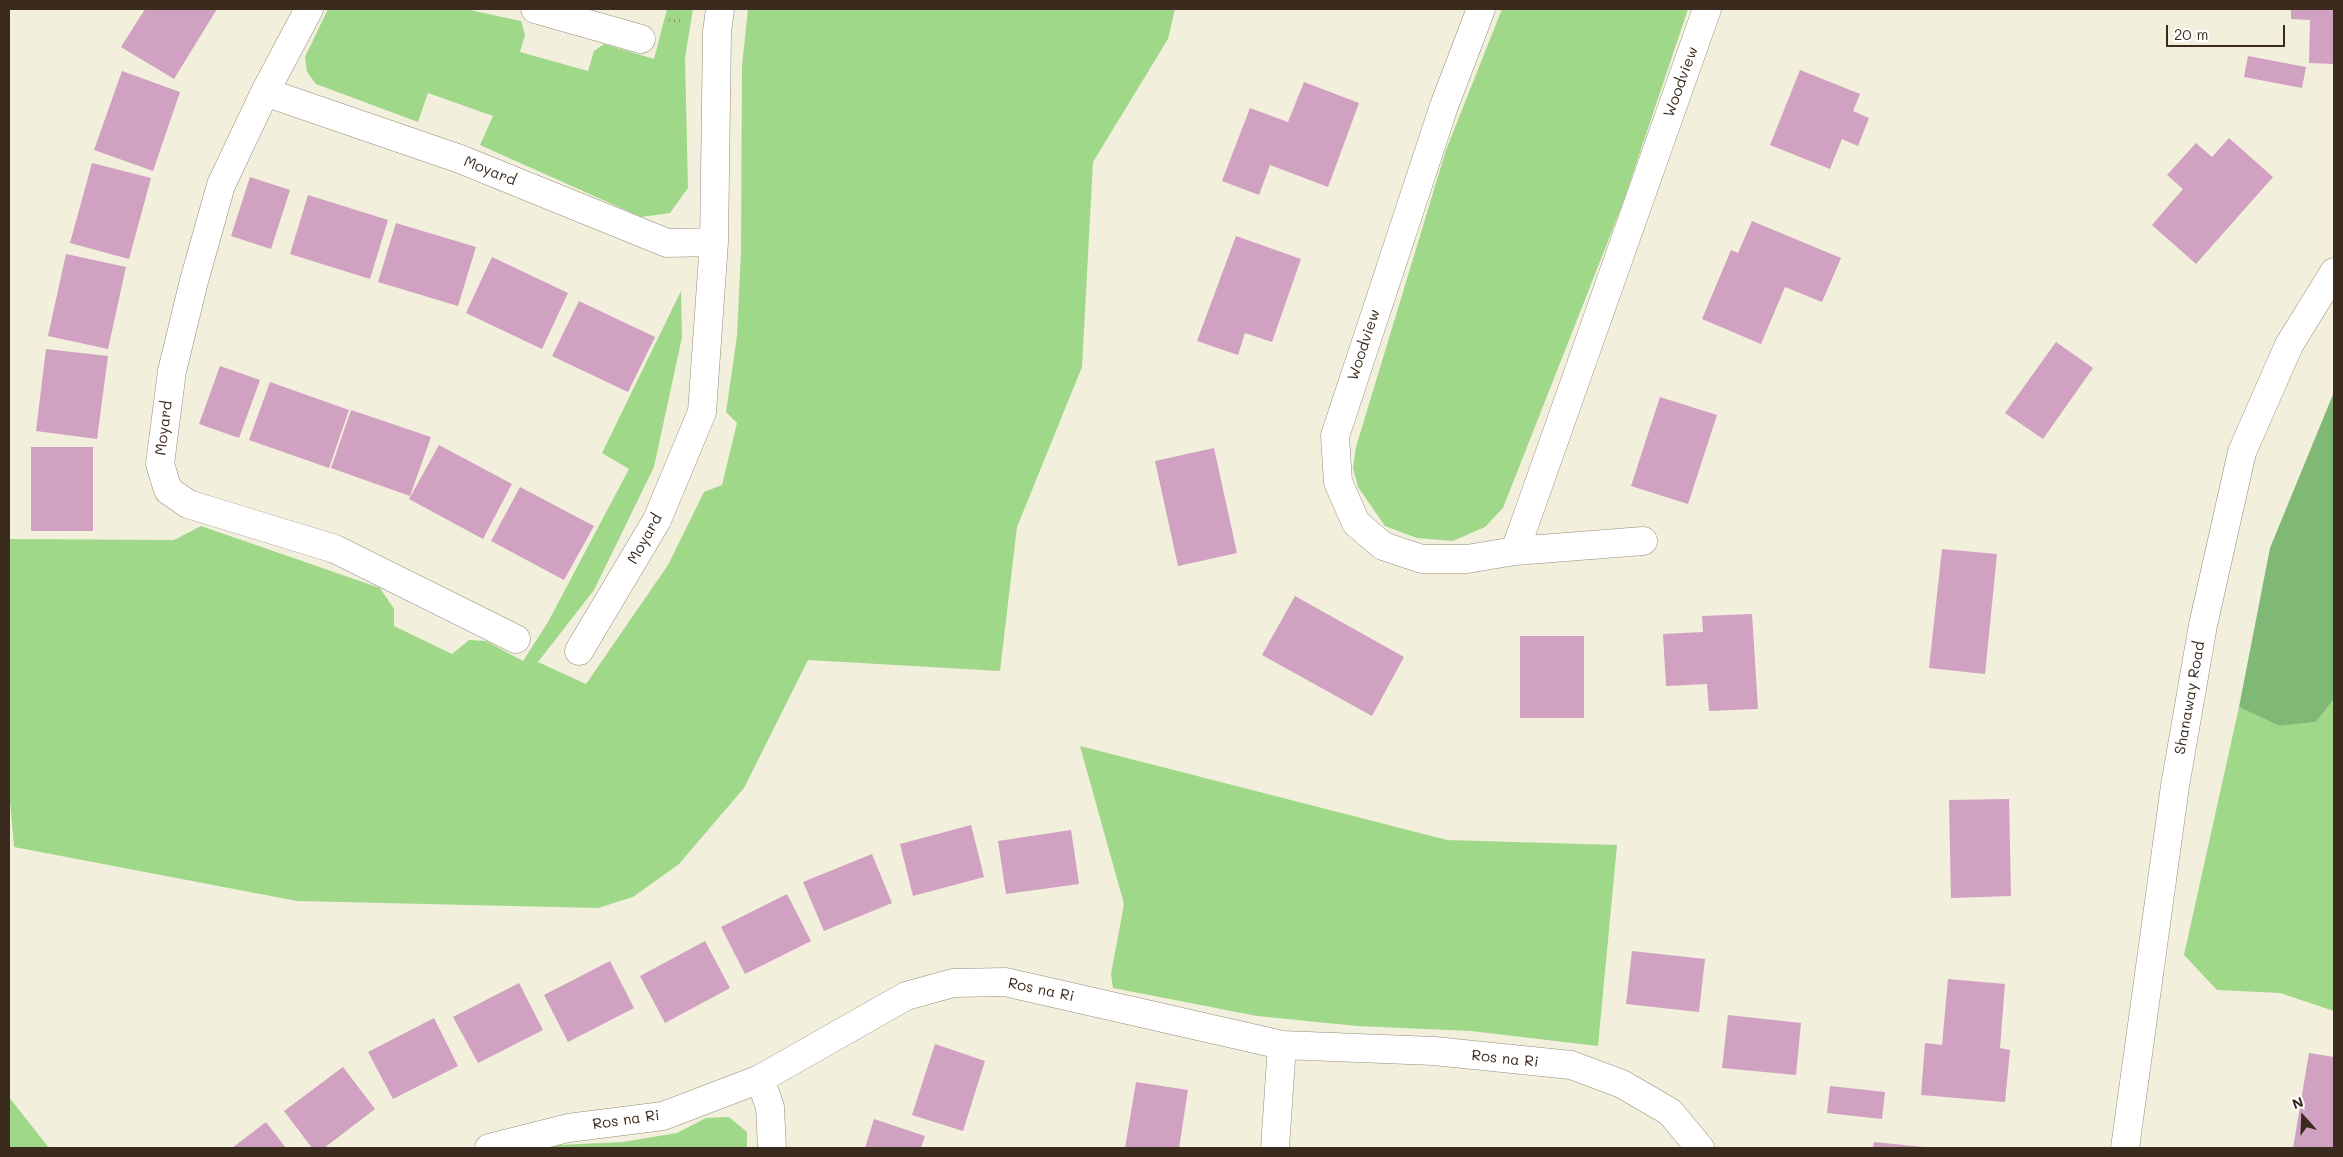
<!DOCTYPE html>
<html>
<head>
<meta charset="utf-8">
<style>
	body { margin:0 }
	#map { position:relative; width:2343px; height:1157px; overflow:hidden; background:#f2efdc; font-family:Mali,sans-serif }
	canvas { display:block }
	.frame { position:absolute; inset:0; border:10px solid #3b2a1e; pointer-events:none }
	.north { position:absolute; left:2278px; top:1092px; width:50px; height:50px; -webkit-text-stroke:4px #fff; paint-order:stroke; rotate:340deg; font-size:14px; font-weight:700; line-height:20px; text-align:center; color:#3b2a1e }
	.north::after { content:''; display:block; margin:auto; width:18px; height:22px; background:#3b2a1e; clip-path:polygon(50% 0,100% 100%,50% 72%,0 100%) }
	.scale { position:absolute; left:2166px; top:25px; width:119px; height:22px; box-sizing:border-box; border:2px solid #3b2a1e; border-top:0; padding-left:6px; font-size:15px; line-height:18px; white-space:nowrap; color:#3b2a1e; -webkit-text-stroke:4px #fff; paint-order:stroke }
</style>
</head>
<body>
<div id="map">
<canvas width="2343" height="1157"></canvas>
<div class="frame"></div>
<div class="north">N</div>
<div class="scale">20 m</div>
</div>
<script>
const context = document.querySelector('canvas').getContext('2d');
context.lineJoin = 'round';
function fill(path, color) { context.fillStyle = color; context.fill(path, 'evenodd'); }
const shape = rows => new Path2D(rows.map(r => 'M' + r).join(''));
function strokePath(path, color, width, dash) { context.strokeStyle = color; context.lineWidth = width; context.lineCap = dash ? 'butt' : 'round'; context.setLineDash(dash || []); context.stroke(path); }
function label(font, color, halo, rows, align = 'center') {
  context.font = font + ' Mali,sans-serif'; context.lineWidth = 4; context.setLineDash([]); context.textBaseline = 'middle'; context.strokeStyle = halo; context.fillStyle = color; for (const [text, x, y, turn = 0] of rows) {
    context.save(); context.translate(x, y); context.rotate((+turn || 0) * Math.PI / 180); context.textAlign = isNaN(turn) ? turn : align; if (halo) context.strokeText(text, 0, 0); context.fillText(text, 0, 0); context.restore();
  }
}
fill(shape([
	[328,9,465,9,521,21,525,35,520,52,588,71,594,51,604,44,654,59,667,9,693,9,685,58,688,188,670,213,641,217,480,145,493,116,428,93,418,122,316,84,307,72,305,57],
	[748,9,1175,9,1168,39,1093,162,1082,367,1017,527,1000,671,808,660,744,788,679,864,633,897,598,908,297,901,14,847,9,789,9,539,174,540,201,526,380,588,394,609,394,626,452,654,469,640,486,641,523,661,548,622,629,469,602,453,681,291,682,337,654,467,594,590,538,662,586,684,668,565,704,492,722,485,737,423,726,412,737,336,741,252,742,66],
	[1502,9,1688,9,1623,203,1503,508,1485,527,1453,541,1417,538,1385,526,1358,487,1353,468,1356,447,1446,150],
	[2334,699,2334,1011,2280,993,2217,990,2184,955,2239,707,2279,726,2316,722],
	[1080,746,1447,840,1617,845,1598,1046,1471,1031,1357,1026,1257,1016,1113,988,1111,974,1124,904],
	[9,1097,49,1148,9,1148],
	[729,1117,747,1132,747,1148,548,1148,559,1145,623,1142,677,1133,706,1118]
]), '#a0d88a');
fill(shape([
	[2334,392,2334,699,2316,722,2279,726,2239,707,2270,548]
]), '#80b876');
fill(shape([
	[145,9,217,9,174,79,121,47],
	[2291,9,2334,9,2334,64,2309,63,2310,20,2291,19],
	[2248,56,2306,67,2302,88,2244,77],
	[1800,70,1860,94,1853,111,1869,118,1858,146,1842,139,1830,169,1770,145],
	[122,71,180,92,153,171,94,150],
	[1304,82,1359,103,1328,187,1270,165,1259,195,1222,181,1250,108,1288,122],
	[2229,138,2273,177,2196,264,2152,225,2183,189,2167,175,2196,143,2212,157],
	[92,163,151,178,129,259,70,243],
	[250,177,290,190,271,249,231,236],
	[308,195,388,220,370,279,290,254],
	[1752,221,1841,258,1822,302,1785,287,1761,344,1702,319,1731,250,1738,253],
	[396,223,476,247,458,306,378,282],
	[1236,236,1301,259,1272,342,1245,333,1238,355,1197,341],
	[66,254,126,267,108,349,48,336],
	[492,257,568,293,542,349,466,313],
	[579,301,655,337,628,392,552,356],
	[2056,342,2093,368,2043,439,2005,413],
	[46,349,108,356,97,439,36,431],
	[220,366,260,380,239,438,199,424],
	[270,382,349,410,329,468,249,440],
	[1660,397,1717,415,1688,504,1631,486],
	[351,410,431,437,410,496,331,468],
	[439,445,512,484,483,539,409,499],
	[31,447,93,447,93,531,31,531],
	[1214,448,1237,553,1178,566,1155,461],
	[520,487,594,526,564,580,491,541],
	[1942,549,1997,554,1985,674,1929,668],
	[1295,596,1404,657,1372,716,1262,655],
	[1752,614,1758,709,1709,711,1707,684,1666,686,1663,634,1703,632,1702,616],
	[1520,636,1584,636,1584,718,1520,718],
	[2009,799,2011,896,1951,898,1949,800],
	[971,825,984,877,913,896,900,844],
	[1071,830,1079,884,1006,894,998,841],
	[872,854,892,903,824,931,803,882],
	[787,894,811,941,745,974,721,927],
	[705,941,730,988,665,1023,640,976],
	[1632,951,1705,959,1699,1012,1626,1004],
	[610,961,634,1008,568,1042,544,995],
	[1948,979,2005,984,2000,1048,2010,1050,2005,1102,1921,1095,1925,1043,1942,1045],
	[519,983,543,1030,478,1063,453,1017],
	[1728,1015,1801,1023,1796,1075,1722,1068],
	[434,1018,458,1066,393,1099,368,1052],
	[935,1044,985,1061,963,1131,912,1115],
	[2309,1053,2334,1057,2334,1148,2293,1148],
	[343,1067,375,1109,324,1148,312,1148,284,1111],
	[1136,1082,1188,1090,1179,1148,1125,1148],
	[1830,1086,1885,1092,1882,1119,1827,1113],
	[874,1119,925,1136,921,1148,865,1148],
	[266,1122,286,1148,232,1148],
	[1874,1142,1924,1147,1924,1148,1873,1148]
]), '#d0a1c1');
const minor = shape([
	[535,9,641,39],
	[1481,9,1444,106,1335,436,1338,482,1356,523,1383,546,1422,559,1467,559,1515,551,1643,541],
	[265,92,309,9],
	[1515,551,1707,9],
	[516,639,335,549,188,504,168,490,160,464,172,371,194,281,221,185,265,92,460,159,667,243,714,242],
	[579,651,657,520,702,412,714,242,717,32,720,9],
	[760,1079,770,1107,772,1148],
	[489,1148,568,1128,663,1116,760,1079,906,996,953,983,1005,982,1282,1045,1434,1051,1571,1065,1622,1084,1670,1112,1700,1148],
	[1275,1148,1282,1045],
	[2125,1148,2175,786,2203,625,2242,452,2289,345,2334,272]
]);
strokePath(minor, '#968c7d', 29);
strokePath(shape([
	[669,20,683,21]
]), '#968c7d', 3, [1, 4]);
strokePath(minor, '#fff', 28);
label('15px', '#3b2a1e', '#fff', [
	["Woodview",1681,82,-70],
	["Moyard",490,171,22],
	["Woodview",1364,345,-72],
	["Moyard",164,428,-83],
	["Moyard",645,539,-61],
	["Shanaway Road",2190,698,-80],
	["Ros na Ri",1041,990,12],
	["Ros na Ri",1505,1059,6],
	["Ros na Ri",626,1120,-8]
]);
</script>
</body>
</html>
